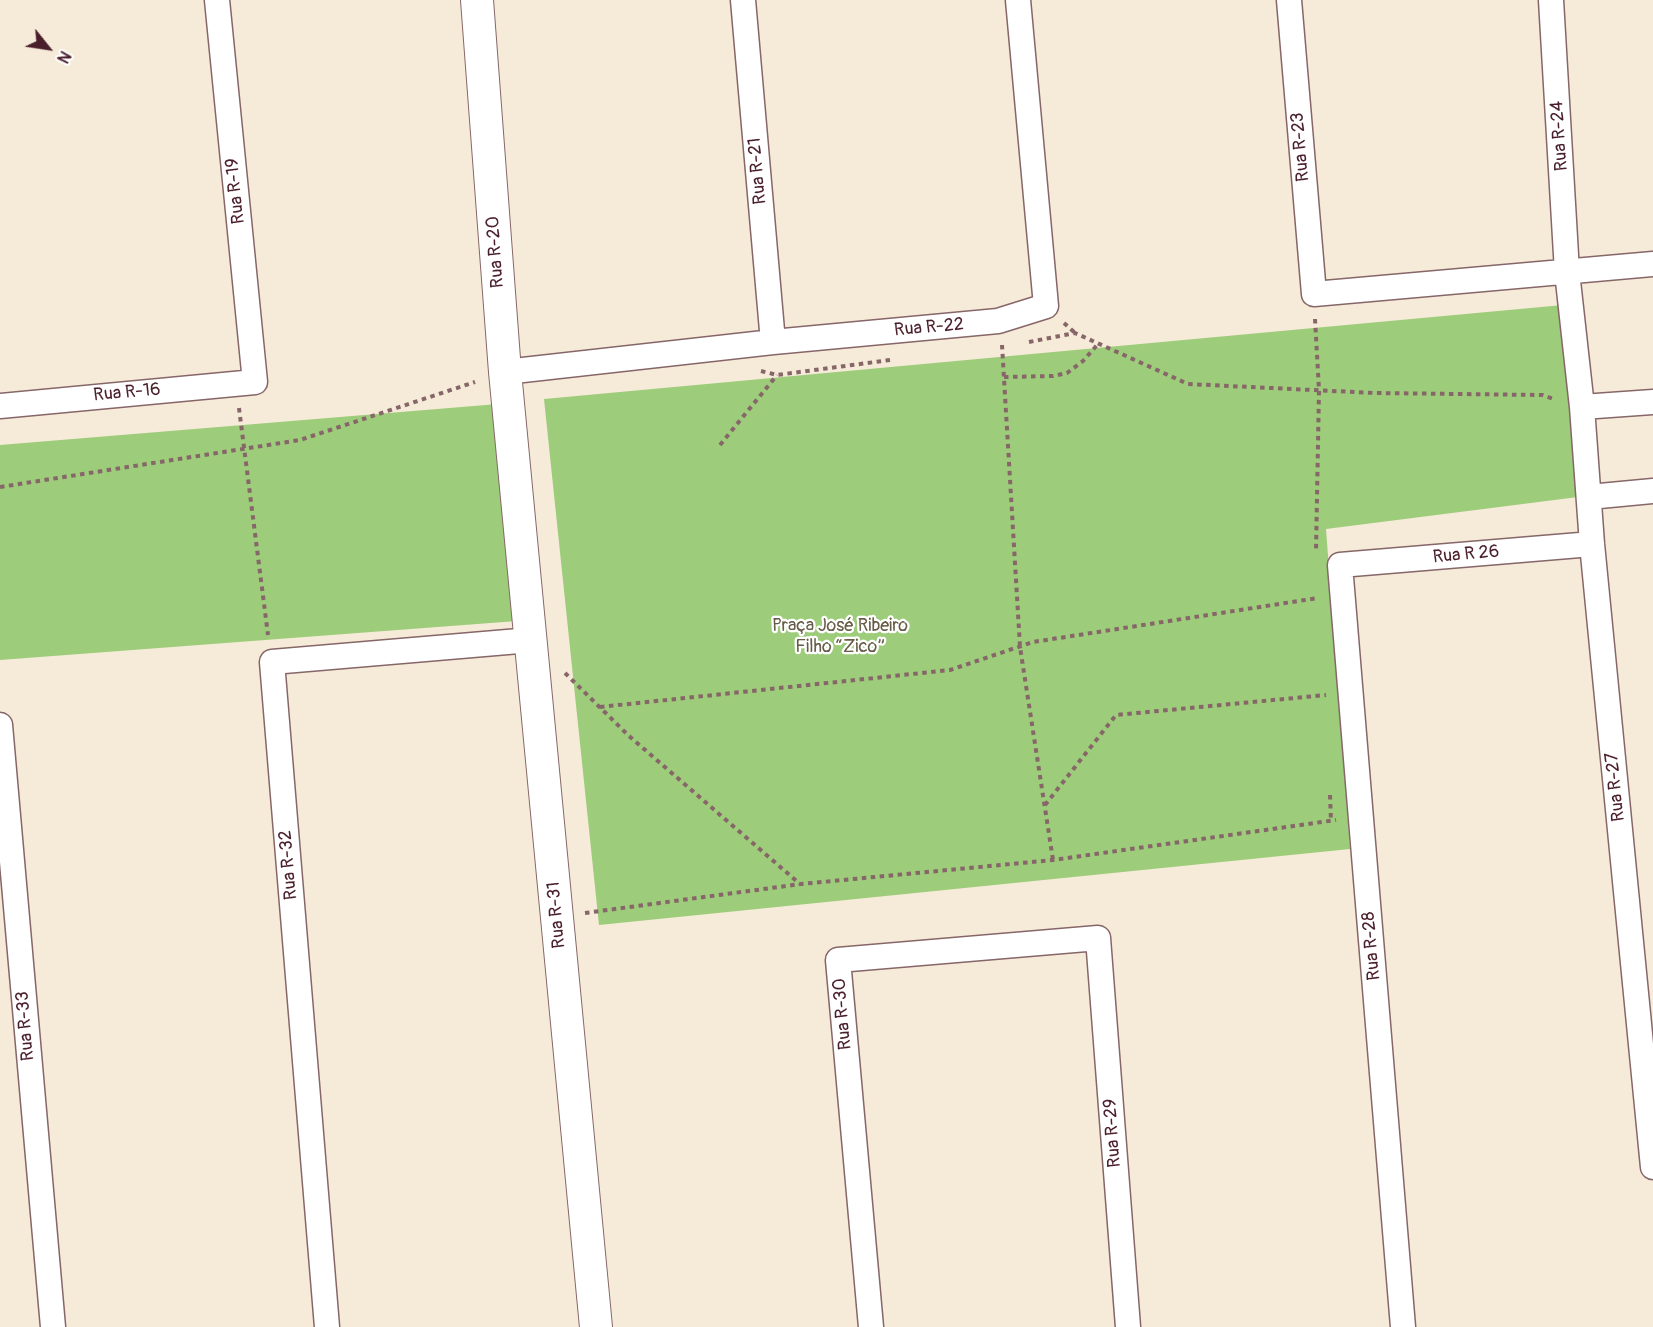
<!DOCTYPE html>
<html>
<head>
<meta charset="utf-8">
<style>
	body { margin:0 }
	#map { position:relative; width:1653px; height:1327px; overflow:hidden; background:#f6ebd8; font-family:Pangolin,sans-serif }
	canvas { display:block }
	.north { position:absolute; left:18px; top:18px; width:60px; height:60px; -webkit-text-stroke:4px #fff; paint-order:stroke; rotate:120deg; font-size:16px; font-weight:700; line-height:24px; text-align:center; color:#4a1f2b }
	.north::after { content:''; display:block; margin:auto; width:21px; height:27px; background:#4a1f2b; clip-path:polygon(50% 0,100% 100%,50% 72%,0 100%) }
</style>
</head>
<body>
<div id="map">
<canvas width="1653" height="1327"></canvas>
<div class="north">N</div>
</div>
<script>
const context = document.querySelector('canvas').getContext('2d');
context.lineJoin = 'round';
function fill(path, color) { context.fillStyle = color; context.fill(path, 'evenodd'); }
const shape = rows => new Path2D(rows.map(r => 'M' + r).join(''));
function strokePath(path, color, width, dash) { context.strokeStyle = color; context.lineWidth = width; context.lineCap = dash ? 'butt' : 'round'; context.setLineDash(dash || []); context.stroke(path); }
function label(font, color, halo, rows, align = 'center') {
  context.font = font + ' Pangolin,sans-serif'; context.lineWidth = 4.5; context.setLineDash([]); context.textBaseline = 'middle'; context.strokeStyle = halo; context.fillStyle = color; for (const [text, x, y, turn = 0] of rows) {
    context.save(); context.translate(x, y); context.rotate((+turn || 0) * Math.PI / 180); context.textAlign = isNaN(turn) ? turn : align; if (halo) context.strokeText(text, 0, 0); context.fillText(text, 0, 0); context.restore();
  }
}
fill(shape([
	[1563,305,1578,497,1326,529,1350,849,599,925,544,399],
	[498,404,517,621,0,660,0,445]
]), '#9dcc7a');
const minor = shape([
	[743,0,773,342],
	[1289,0,1314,294,1653,264],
	[1551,0,1567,272,1582,407,1592,544,1653,1167],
	[505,372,773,342,998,321,1046,306,1018,0],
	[0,406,255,382,217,0],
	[1582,407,1653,402],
	[1589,497,1653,491],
	[0,725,53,1327],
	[327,1327,272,662,531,640],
	[871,1327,838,960,1098,938,1128,1327],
	[1403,1327,1340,565,1592,544]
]);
const tertiary = shape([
	[477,0,505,372,596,1327]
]);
strokePath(minor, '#866668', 27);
strokePath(tertiary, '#866668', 34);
strokePath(shape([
	[1315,319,1319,390,1316,551],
	[1064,323,1075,333],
	[1029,342,1075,333,1188,384,1375,393,1542,395,1554,399],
	[1002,345,1020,647,1053,860],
	[761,371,777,375,890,360],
	[1004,377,1053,376,1067,373,1083,361,1098,344],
	[239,408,268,635],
	[720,445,777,375],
	[0,487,300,440,475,382],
	[565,673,629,736,800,884],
	[600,707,950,670,1033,642,1318,598],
	[1330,795,1331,821],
	[1045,805,1116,715,1326,695],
	[585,913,801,884,1053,860,1336,820]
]), '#866668', 4, [4.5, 4.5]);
strokePath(minor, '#fff', 24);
strokePath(tertiary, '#fff', 32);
label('18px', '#4a1f2b', '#fff', [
	["Rua R-24",1560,136,-94],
	["Rua R-23",1301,147,-95],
	["Rua R-21",758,171,-95],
	["Rua R-19",236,191,-96],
	["Rua R-20",496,252,-94],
	["Rua R-22",929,328,-5],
	["Rua R-16",127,393,-5],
	["Rua R 26",1466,555,-5],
	["Rua R-27",1616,787,-96],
	["Rua R-32",289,865,-95],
	["Rua R-31",557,915,-95],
	["Rua R-28",1372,946,-95],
	["Rua R-30",843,1014,-95],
	["Rua R-33",26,1026,-95],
	["Rua R-29",1113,1133,-94]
]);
label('18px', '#675c47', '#fff', [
	["Praça José Ribeiro",840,626],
	["Filho “Zico”",840,647]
]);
</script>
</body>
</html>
